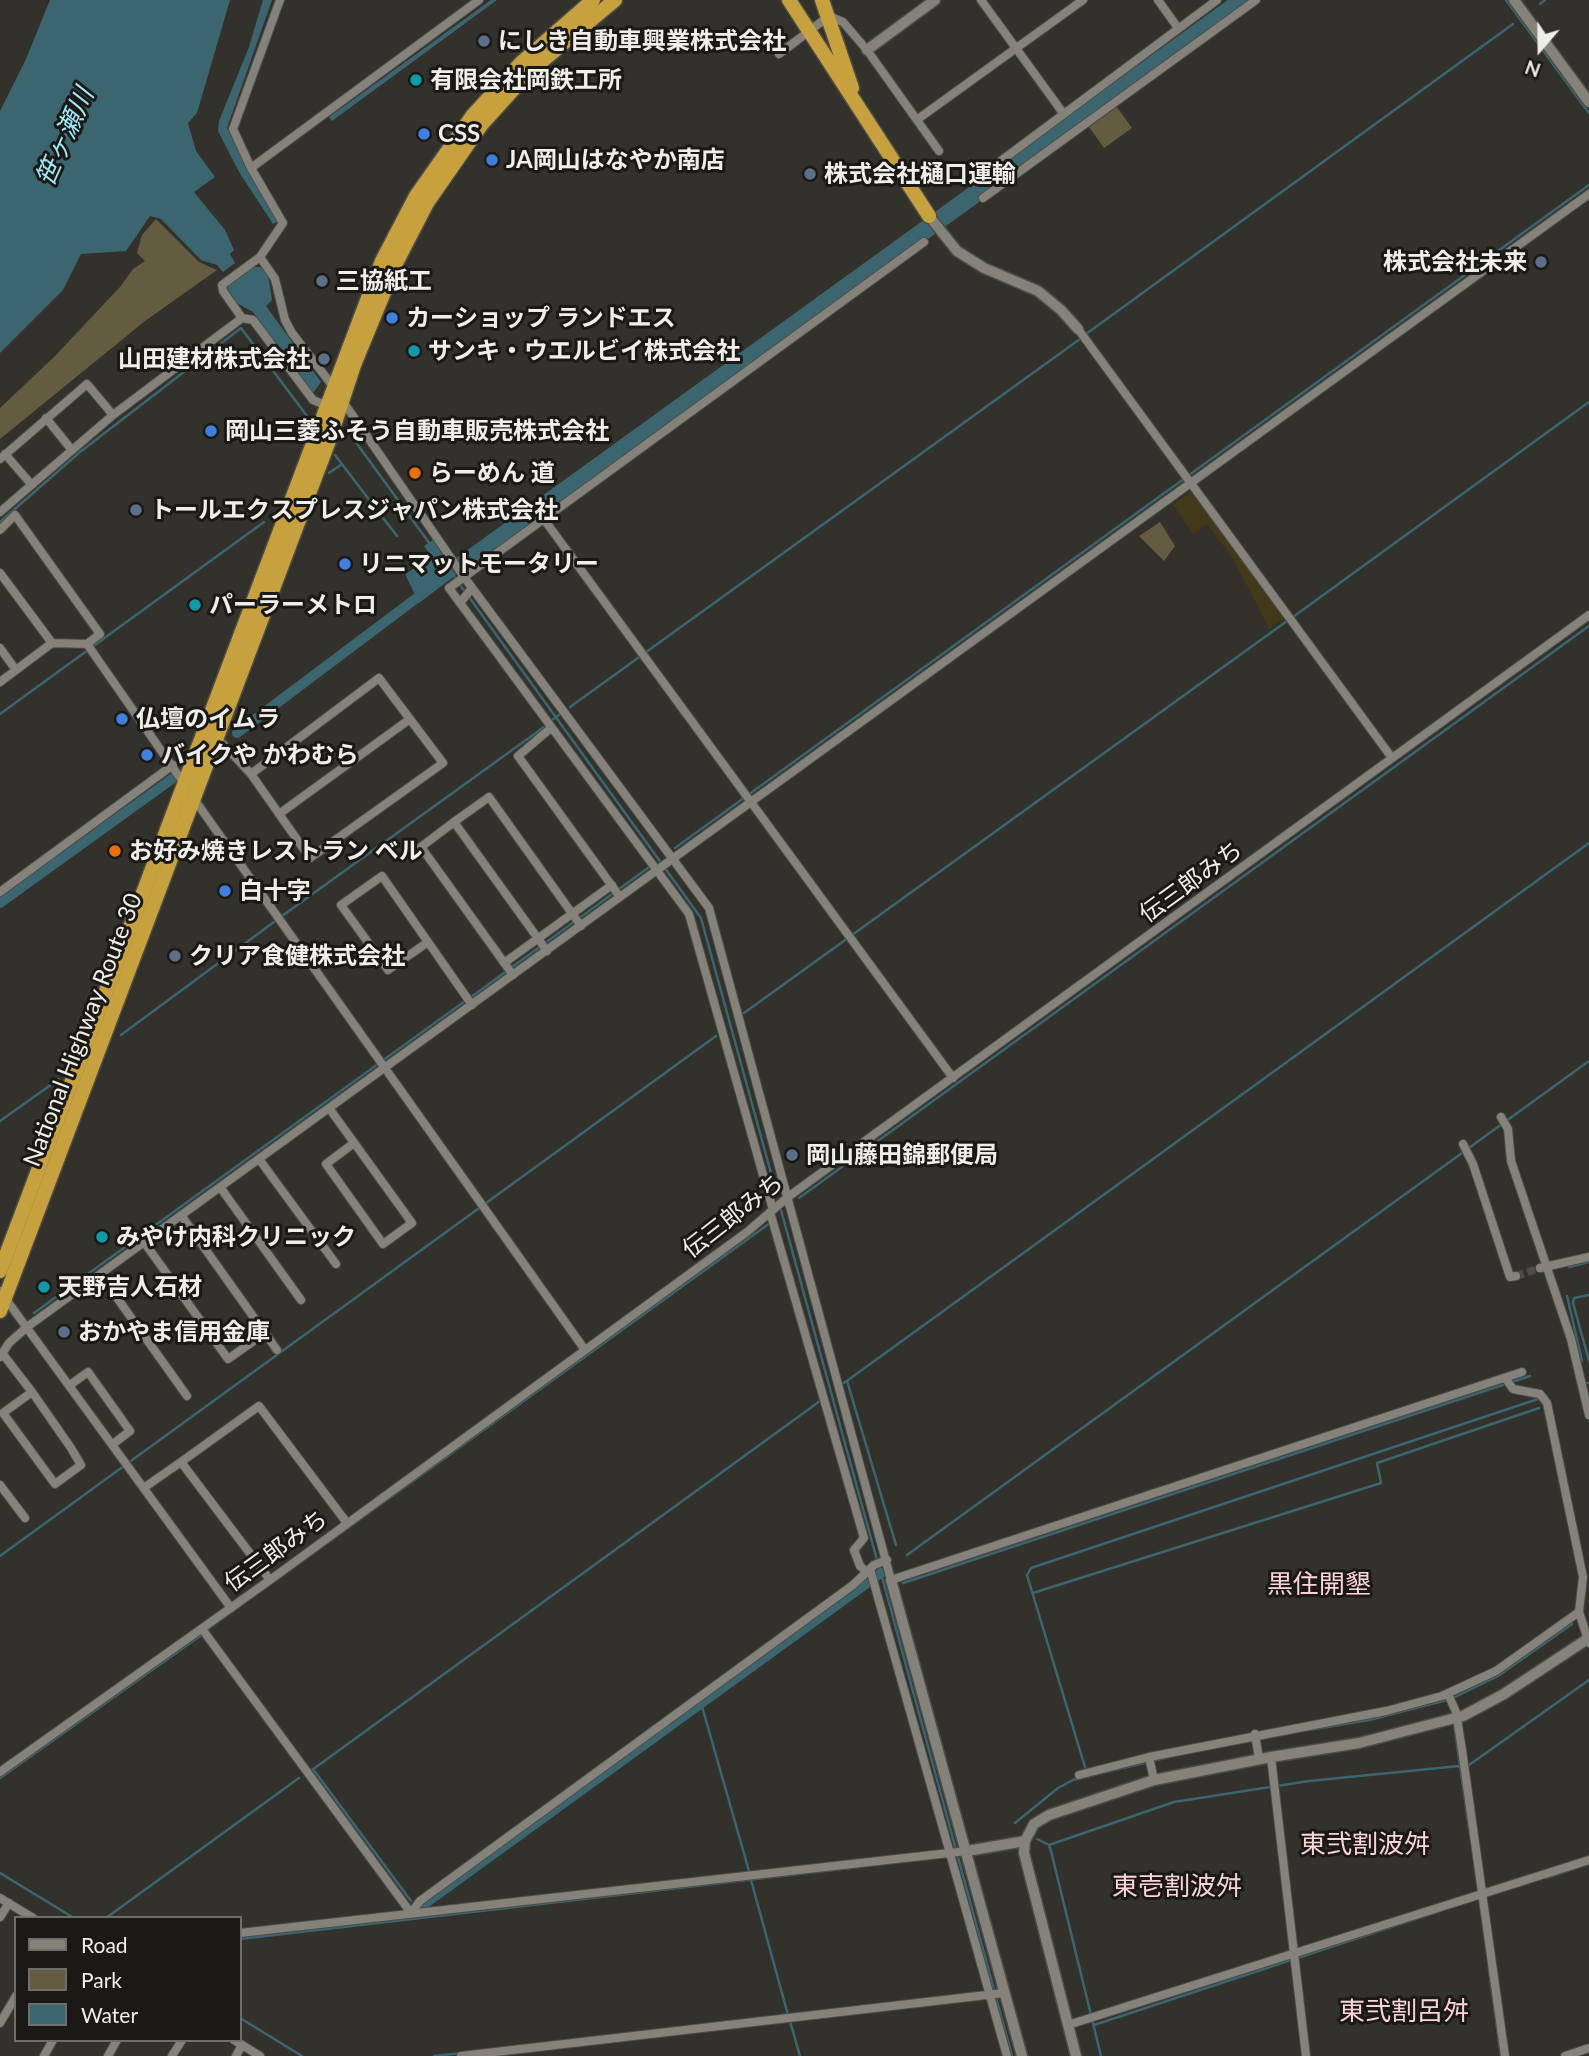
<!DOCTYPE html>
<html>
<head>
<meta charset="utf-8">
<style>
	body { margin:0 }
	#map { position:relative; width:1589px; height:2056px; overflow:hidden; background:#33312b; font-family:Lato,sans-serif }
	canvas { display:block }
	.legend { position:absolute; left:14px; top:1916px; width:228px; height:126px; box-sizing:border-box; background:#1a1916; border:2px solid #6f6e6a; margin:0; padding:9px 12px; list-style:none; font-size:21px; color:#efeee9 }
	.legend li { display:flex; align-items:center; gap:14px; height:35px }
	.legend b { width:35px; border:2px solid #6f6e6a }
	.north { position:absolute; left:1505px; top:14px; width:70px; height:70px; -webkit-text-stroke:5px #1a1916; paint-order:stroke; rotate:200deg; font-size:19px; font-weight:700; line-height:28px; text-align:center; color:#efeee9 }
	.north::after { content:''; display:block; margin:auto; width:24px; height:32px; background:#efeee9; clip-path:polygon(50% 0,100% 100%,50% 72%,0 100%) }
</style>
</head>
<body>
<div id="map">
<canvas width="1589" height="2056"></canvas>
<ul class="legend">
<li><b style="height:9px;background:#84827b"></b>Road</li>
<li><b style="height:19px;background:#645c41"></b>Park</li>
<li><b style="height:19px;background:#3c666f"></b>Water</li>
</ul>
<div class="north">N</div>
</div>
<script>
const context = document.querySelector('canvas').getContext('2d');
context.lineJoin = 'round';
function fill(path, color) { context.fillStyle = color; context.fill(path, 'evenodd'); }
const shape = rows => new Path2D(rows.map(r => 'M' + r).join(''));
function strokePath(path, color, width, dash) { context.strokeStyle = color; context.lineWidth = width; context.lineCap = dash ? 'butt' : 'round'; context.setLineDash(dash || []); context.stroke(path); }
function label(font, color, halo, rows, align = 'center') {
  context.font = font + ' Lato,"Noto Sans JP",sans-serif'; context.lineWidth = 6; context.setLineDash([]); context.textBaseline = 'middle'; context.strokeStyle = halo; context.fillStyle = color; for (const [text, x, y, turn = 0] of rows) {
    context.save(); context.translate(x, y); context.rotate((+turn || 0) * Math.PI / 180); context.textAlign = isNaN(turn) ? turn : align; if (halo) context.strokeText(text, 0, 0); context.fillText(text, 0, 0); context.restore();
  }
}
fill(shape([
	[1117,107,1132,128,1104,148,1089,127],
	[156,219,199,262,217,270,145,321,0,439,0,408,55,356,120,287,133,269,145,261,137,253,142,235],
	[1160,522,1175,546,1164,561,1139,536]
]), '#645c41');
fill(shape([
	[1192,491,1285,618,1269,629,1235,562,1207,524,1193,534,1173,505]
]), '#413919');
fill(shape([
	[50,0,230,0,197,113,188,123,196,151,215,177,194,192,225,230,234,250,230,254,235,263,223,272,217,265,201,260,161,219,150,216,126,251,81,254,63,290,0,353,0,111,26,59],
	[263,0,272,0,227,128,278,221,273,224,239,172,218,131,219,121,249,47],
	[491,0,497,0,332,121,329,117],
	[249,267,262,267,268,274,272,300,266,306,321,382,313,393,253,312,235,302,228,293,228,281],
	[433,540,456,575,419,603,405,574,432,558,424,546]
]), '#3c666f');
strokePath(shape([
	[1506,0,1589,113],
	[1540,4,1545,0],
	[1086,334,1513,24],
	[355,441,430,544],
	[335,455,397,536],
	[329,473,342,464],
	[0,522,80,452,241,328,307,416],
	[461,559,474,558],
	[453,575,465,592],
	[469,597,701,918,774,1184],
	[1293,617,1589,402],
	[570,707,1080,339],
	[0,714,264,522],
	[552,720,560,714],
	[675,848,1589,185],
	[282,916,544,727],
	[471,997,652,865],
	[744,1013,1287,621],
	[121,1035,274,922],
	[0,1121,59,1079],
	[799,1198,1589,626],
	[781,1210,877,1560],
	[1569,1267,1589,1262],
	[1589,1295,1574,1298,1573,1303,1589,1361],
	[1567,1296,1582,1361],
	[34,1313,465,1001],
	[847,1381,896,1545],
	[844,1383,1589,843],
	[1587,1383,1589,1383],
	[907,1555,1589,1061],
	[0,1556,716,1036],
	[879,1566,1012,2056],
	[276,1580,770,1223],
	[903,1583,1530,1376],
	[1033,1593,1381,1483,1377,1463,1539,1408],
	[208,1629,262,1590],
	[1453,1698,1498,1676,1572,1624],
	[701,1703,749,1871],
	[1454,1724,1469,1828],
	[1303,1731,1369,1720,1447,1700],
	[313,1769,411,1901],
	[312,1770,820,1401],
	[1088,1777,1027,1575,1031,1568,1541,1398],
	[0,1778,200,1636],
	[1015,1823,1058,1788,1073,1780,1169,1757],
	[1037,1839,1049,1845,1051,1851,1101,2056],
	[1049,1845,1174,1802,1309,1781,1469,1765,1589,1680],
	[0,1873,74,1918],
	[1546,1878,1589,1864],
	[751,1880,788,2015],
	[106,1918,299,1778],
	[240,1939,859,1867],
	[1489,1970,1501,2056],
	[240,2018,302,2056],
	[790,2021,800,2056],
	[1094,2025,1440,1911],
	[434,2056,462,2053]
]), '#3c666f', 2.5);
strokePath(shape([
	[237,733,426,591],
	[0,903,172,779],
	[423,1905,881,1573]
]), '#3c666f', 10);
strokePath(shape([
	[939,220,1243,0],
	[462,565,928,228]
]), '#3c666f', 18);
strokePath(shape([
	[1516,1276,1540,1268]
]), '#4f4d48', 8, [8, 4]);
const minor = shape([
	[981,0,1063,113],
	[1158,0,1178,28],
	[779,54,829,16,843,22,867,50,939,151],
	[918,119,1083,0],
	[994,166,1217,0],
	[251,168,233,129,280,0],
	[983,198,1256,0],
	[260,257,275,279,285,320,292,333,335,389],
	[242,318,223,291,222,285,260,257,283,223,251,168,479,0],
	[1078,329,1392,758],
	[342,400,464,577,709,908,891,1580,1522,1372],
	[46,418,71,449],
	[5,454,31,484],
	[0,459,87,384,113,415],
	[0,512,113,415,242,318,253,320,313,400,330,407],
	[543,518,953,1078],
	[0,530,15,515,100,634,87,644,52,643,0,573],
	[460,603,472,588],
	[87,644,185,785],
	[0,648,16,670],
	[379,678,443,763,310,858,251,774,379,678],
	[0,682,52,643],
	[551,728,518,756,620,897],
	[212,738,223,744,251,774],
	[194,799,585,1350],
	[279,814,410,719],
	[454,822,547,951],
	[0,892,173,765],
	[428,942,388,970,341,905,382,876,428,942,472,1005],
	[504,963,612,885],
	[513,975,421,847,454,822,489,797,581,926],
	[329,1108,412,1223,383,1244,326,1164,354,1143],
	[1501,1117,1508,1129,1511,1161,1571,1339,1589,1415],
	[1463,1144,1473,1164,1510,1277,1516,1276],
	[259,1159,336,1264],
	[220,1187,301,1300],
	[773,1210,689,914,449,588,924,242],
	[770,1212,864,1538,854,1550,860,1566,867,1572],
	[181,1215,277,1350],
	[144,1242,228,1359,265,1333],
	[1540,1268,1589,1257],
	[100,1274,187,1396],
	[0,1291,231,1608],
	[2,1353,32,1392,71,1448,81,1465,55,1484,3,1413,32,1392],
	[0,1357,9,1343,27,1327,1589,194],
	[1506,1379,1513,1389,1540,1394,1547,1403,1583,1577,1579,1612,1589,1643],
	[70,1385,88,1372,130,1431,113,1444],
	[0,1485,25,1518],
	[145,1487,181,1462],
	[870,1569,1007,2056],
	[270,1580,181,1462,259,1406,347,1523],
	[202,1629,411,1913],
	[1448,1694,1456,1712,1462,1750,1505,2056],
	[1255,1734,1259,1759],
	[1149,1757,1154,1780],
	[1271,1757,1306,2056],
	[0,1772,270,1580,747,1232,788,1197,1589,615],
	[1079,1775,1149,1757,1386,1711,1442,1696,1496,1671,1579,1612],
	[0,1898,33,1918],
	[411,1913,420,1901,853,1585,874,1565,887,1560],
	[0,1917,9,1903],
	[240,1933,967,1851],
	[0,2023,16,1996],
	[1068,2025,1589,1860],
	[234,2040,260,2056],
	[44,2056,53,2040],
	[108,2056,117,2040],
	[172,2056,182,2040],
	[236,2056,242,2045],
	[461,2056,1004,1993],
	[1565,2056,1589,2048]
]);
const tertiary = shape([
	[1514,0,1589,102],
	[867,50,935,0],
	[929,216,957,251,984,268,1038,291,1061,310,1078,329],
	[891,1580,1022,2056],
	[1025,1841,1024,1853,1076,2056],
	[967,1851,1025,1841,1034,1824,1049,1815,1154,1780,1271,1757,1359,1743,1463,1716,1504,1694,1589,1638]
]);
const trunk = shape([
	[789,0,929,216],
	[822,0,852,88],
	[0,1271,382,261,416,196,473,115,521,63,593,0],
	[0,1311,330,438,354,365,396,263,427,203,482,124,528,73,615,0]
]);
strokePath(minor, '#4e4c47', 10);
strokePath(tertiary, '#4e4c47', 13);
strokePath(trunk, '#4e4c47', 17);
strokePath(minor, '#84827b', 8);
strokePath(tertiary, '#84827b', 10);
strokePath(trunk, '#c6a13e', 14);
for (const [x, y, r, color] of [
	[484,41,7,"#5c6f8a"],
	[416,80,7,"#0f9aa8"],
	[424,134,7,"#3f7fe0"],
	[492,160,7,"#3f7fe0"],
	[810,174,7,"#5c6f8a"],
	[1541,262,7,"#5c6f8a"],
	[322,281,7,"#5c6f8a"],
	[392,318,7,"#3f7fe0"],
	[414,351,7,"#0f9aa8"],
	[324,359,7,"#5c6f8a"],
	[211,431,7,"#3f7fe0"],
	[415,473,7,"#e8710a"],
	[136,510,7,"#5c6f8a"],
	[345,564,7,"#3f7fe0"],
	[195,605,7,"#0f9aa8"],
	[122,719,7,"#3f7fe0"],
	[147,755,7,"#3f7fe0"],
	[115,851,7,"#e8710a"],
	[225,891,7,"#3f7fe0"],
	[175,956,7,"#5c6f8a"],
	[792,1155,7,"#5c6f8a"],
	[102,1237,7,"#0f9aa8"],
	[44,1287,7,"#0f9aa8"],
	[64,1332,7,"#5c6f8a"]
]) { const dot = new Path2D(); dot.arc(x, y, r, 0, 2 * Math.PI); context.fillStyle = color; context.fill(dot); strokePath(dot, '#1a1916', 2.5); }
label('bold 24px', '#efeee9', '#1a1916', [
	["にしき自動車興業株式会社",498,41],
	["有限会社岡鉄工所",430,80],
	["CSS",438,134],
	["JA岡山はなやか南店",506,160],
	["株式会社樋口運輸",824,174],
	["株式会社未来",1527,262,"right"],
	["三協紙工",336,281],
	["カーショップ ランドエス",406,318],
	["サンキ・ウエルビイ株式会社",428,351],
	["山田建材株式会社",310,359,"right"],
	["岡山三菱ふそう自動車販売株式会社",225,431],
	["らーめん 道",429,473],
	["トールエクスプレスジャパン株式会社",150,510],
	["リニマットモータリー",359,564],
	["パーラーメトロ",209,605],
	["仏壇のイムラ",136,719],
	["バイクや かわむら",161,755],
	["お好み焼きレストラン ベル",129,851],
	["白十字",239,891],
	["クリア食健株式会社",189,956],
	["岡山藤田錦郵便局",806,1155],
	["みやけ内科クリニック",116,1237],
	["天野吉人石材",58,1287],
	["おかやま信用金庫",78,1332]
], 'left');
label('24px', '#efeee9', '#1a1916', [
	["伝三郎みち",1191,882,-36],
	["National Highway Route 30",83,1030,-69],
	["伝三郎みち",733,1216,-38],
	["伝三郎みち",276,1551,-36]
]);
label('italic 26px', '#9eeafb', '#1a1916', [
	["笹ヶ瀬川",65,137,-66]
]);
label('26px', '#f8d4d7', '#1a1916', [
	["黒住開墾",1319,1585],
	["東弐割波舛",1365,1845],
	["東壱割波舛",1177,1887],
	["東弐割呂舛",1404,2012]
]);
</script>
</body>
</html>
